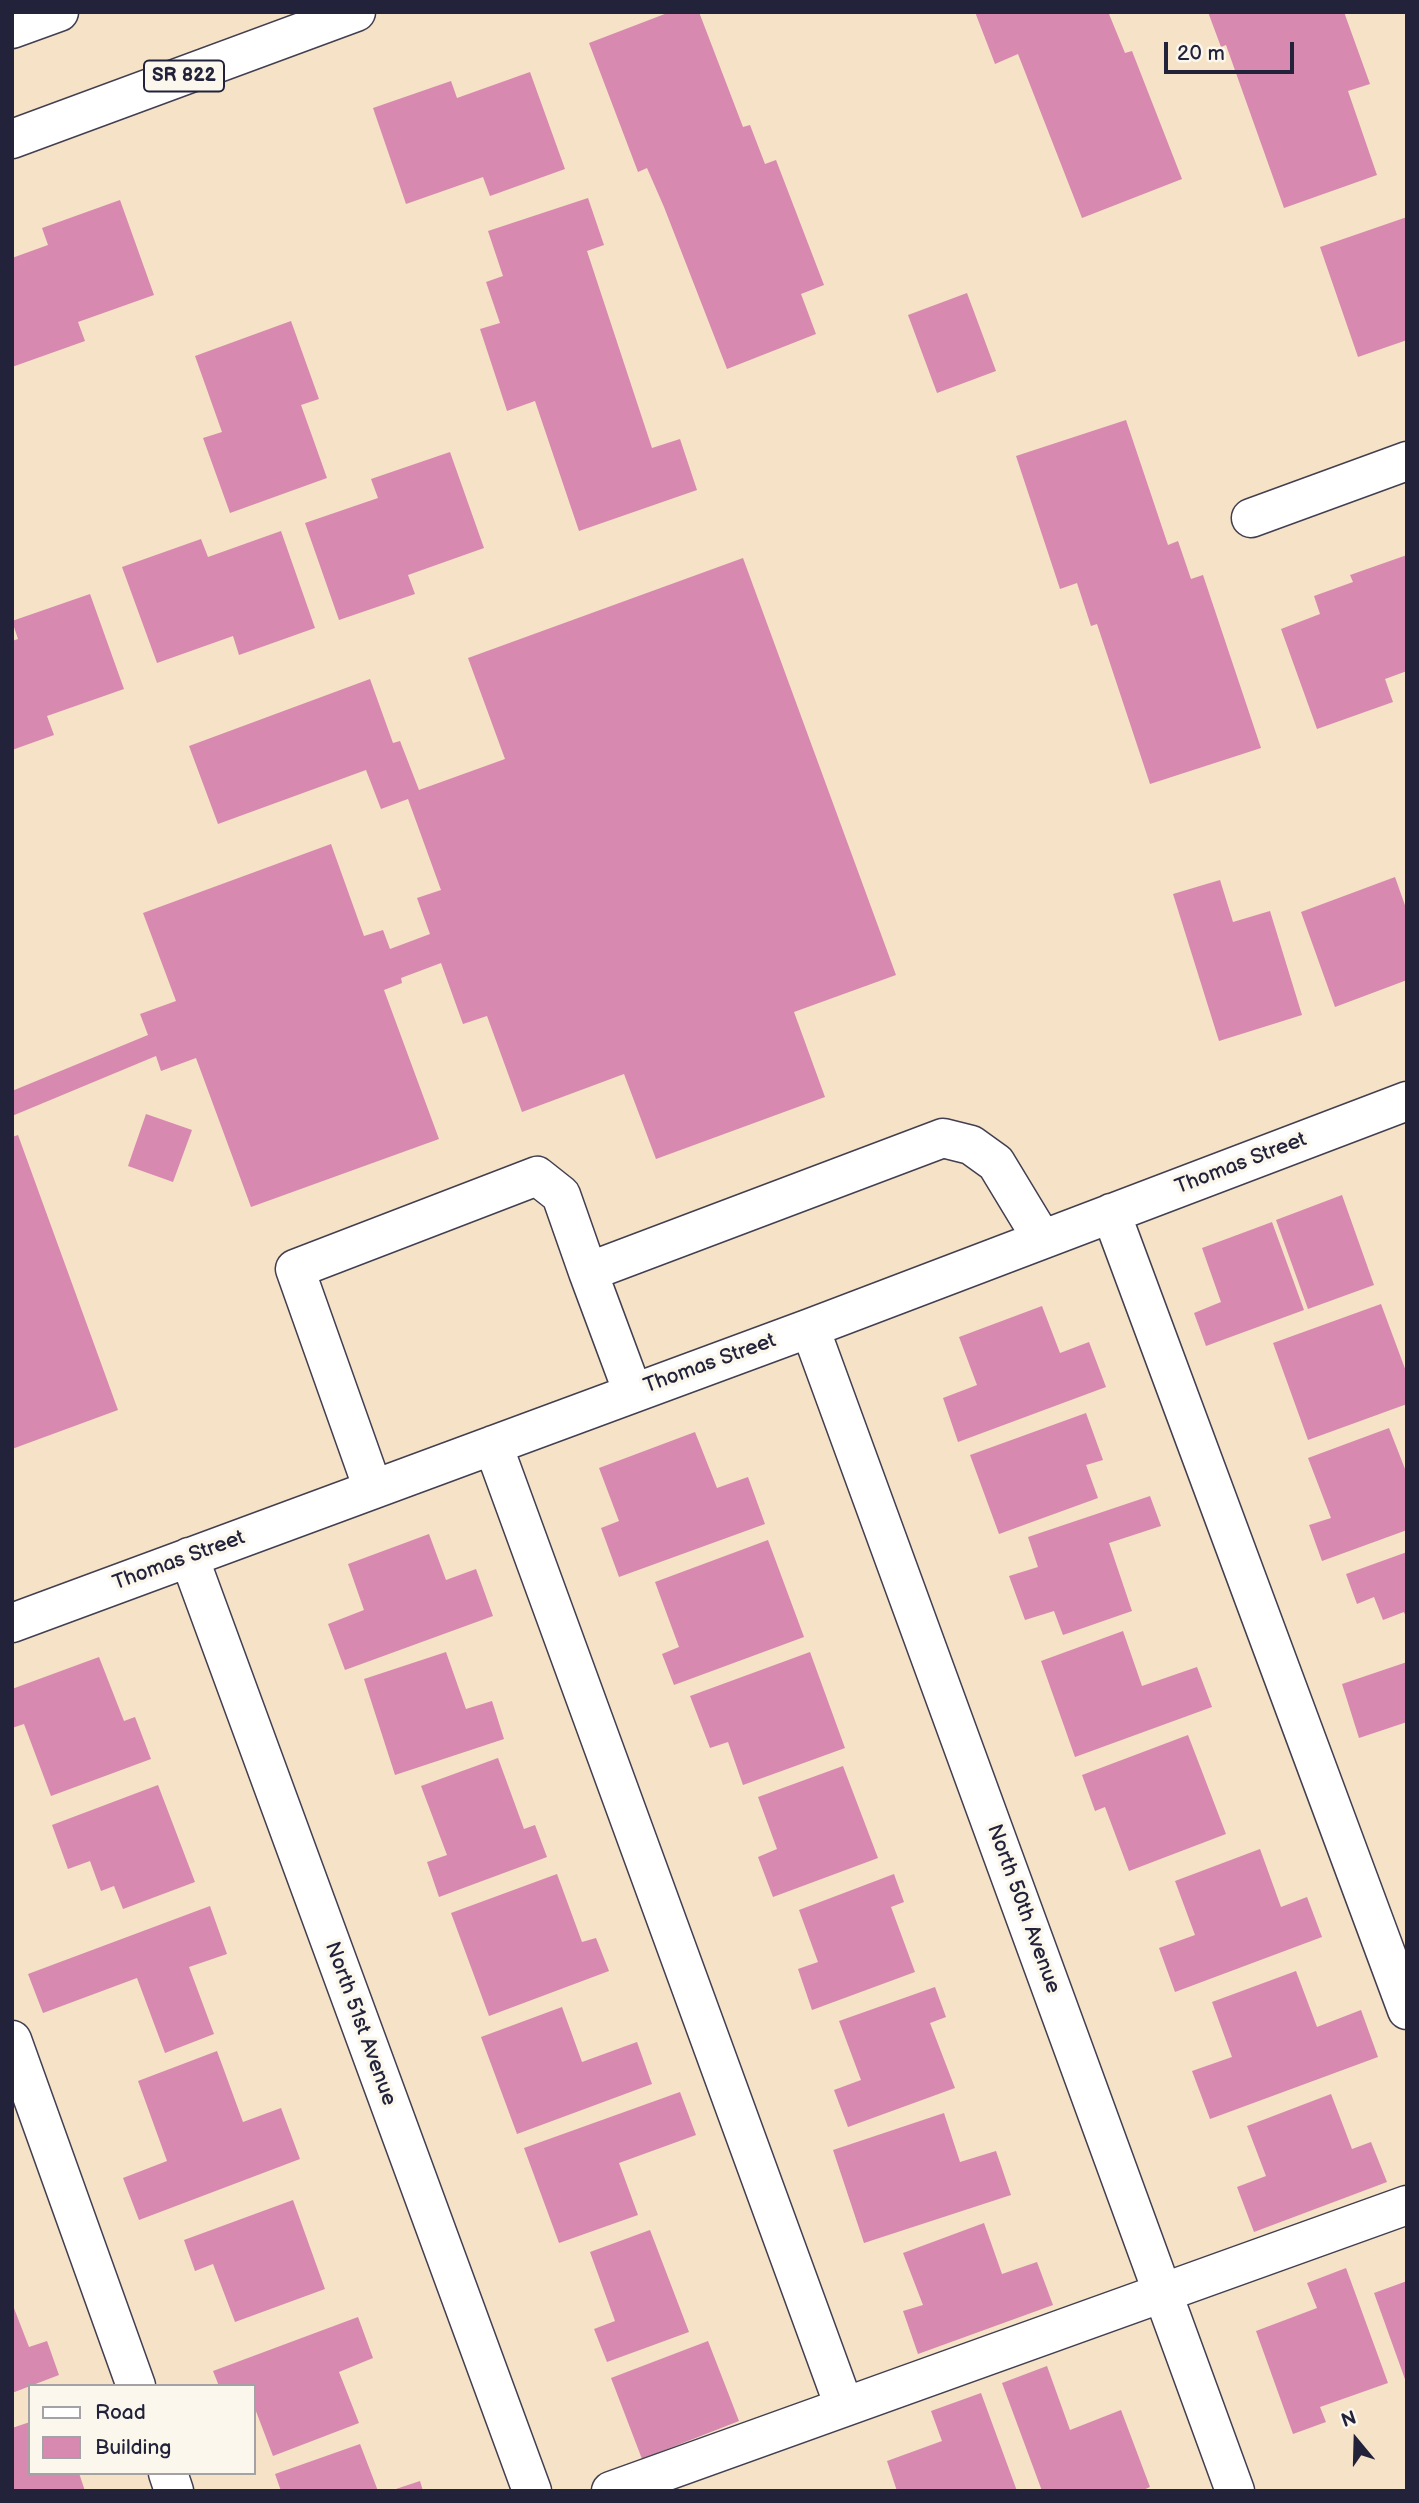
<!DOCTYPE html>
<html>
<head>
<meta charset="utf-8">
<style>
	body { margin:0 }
	#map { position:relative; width:1419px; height:2503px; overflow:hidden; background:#f5e2c7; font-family:"Balsamiq Sans",sans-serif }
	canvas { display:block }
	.frame { position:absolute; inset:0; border:14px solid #22223b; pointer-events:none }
	.legend { position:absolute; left:28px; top:2384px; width:228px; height:91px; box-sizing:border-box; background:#fbf7ec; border:2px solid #a4a2a5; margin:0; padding:9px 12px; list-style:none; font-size:21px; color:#22223b }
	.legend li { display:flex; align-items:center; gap:14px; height:35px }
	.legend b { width:35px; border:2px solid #a4a2a5 }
	.north { position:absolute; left:1321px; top:2405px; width:70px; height:70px; -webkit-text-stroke:5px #fbf7ec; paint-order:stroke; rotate:341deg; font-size:19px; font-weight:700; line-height:28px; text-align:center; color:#22223b }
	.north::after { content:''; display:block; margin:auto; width:24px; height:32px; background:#22223b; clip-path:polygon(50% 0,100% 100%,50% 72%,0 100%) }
	.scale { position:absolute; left:1164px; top:42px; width:130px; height:32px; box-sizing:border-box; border:4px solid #22223b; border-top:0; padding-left:9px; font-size:21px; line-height:24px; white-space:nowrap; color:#22223b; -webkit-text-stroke:5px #fbf7ec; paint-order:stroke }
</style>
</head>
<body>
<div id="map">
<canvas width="1419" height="2503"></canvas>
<div class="frame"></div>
<ul class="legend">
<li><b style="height:9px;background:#fff"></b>Road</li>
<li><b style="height:19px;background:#d789b0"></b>Building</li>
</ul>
<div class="north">N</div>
<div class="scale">20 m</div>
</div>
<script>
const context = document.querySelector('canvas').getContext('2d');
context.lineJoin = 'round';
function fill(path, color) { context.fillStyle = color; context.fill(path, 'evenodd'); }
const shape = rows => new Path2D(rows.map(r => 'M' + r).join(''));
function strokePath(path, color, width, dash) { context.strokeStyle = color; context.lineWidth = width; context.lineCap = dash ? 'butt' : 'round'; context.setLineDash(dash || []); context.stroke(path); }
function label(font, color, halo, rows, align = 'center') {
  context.font = font + ' "Balsamiq Sans",sans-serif'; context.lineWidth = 7; context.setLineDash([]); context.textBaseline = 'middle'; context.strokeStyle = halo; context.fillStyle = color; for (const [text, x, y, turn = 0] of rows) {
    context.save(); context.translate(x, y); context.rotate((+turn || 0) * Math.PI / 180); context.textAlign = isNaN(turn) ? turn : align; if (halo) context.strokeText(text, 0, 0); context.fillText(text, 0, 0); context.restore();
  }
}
fill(shape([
	[670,12,699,12,743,127,750,125,765,164,776,160,824,285,801,294,816,334,727,369,664,207,647,168,638,172,589,43],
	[975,12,1109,14,1125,53,1132,51,1182,179,1082,218,1018,54,995,64],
	[1208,12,1344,12,1370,84,1348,91,1377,175,1284,208,1226,45,1221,47],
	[530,72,565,169,490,196,483,177,406,204,373,108,451,81,457,98],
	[588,198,604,245,587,251,652,448,680,439,697,490,579,531,535,401,507,411,480,329,500,323,486,282,503,276,488,231],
	[120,200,154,295,78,322,85,341,12,367,12,258,48,245,42,228],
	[1407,217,1407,340,1358,357,1320,247],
	[967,293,996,371,937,393,908,315],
	[291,321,319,399,301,405,327,478,230,513,203,438,222,432,195,356],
	[1126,420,1168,545,1178,541,1191,579,1203,575,1261,748,1150,784,1097,624,1091,626,1077,583,1060,589,1016,456],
	[450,452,484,548,408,575,415,594,339,620,305,523,378,498,371,479],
	[281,531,315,628,239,655,233,636,157,663,122,567,201,539,208,557],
	[1407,555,1407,671,1385,679,1393,702,1317,729,1281,629,1320,614,1314,596,1353,582,1350,575],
	[743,558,896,975,794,1012,825,1097,656,1159,624,1074,522,1112,487,1016,463,1024,441,963,401,978,402,983,384,990,439,1139,251,1207,196,1058,161,1071,156,1056,12,1116,12,1091,148,1035,140,1014,176,1001,143,913,331,844,364,936,383,930,390,949,430,934,417,898,441,890,408,799,381,809,366,770,218,824,189,746,370,679,393,743,400,741,419,790,505,759,468,658],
	[90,594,124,689,47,716,54,735,12,750,12,641,18,639,12,621],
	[1395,877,1407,911,1407,980,1335,1007,1301,912],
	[1220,880,1233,922,1270,911,1302,1015,1219,1041,1173,894],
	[146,1114,192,1130,173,1182,128,1166],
	[18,1135,118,1410,12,1449,12,1137],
	[1342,1195,1374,1285,1308,1309,1276,1220],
	[1272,1222,1304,1310,1206,1346,1194,1313,1221,1302,1202,1248],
	[1381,1304,1407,1374,1407,1404,1308,1440,1273,1343],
	[1042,1306,1060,1353,1089,1342,1106,1387,958,1442,943,1398,977,1385,959,1337],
	[1086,1413,1103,1460,1086,1465,1098,1498,999,1534,970,1455],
	[1389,1428,1407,1474,1407,1530,1322,1561,1309,1525,1331,1518,1308,1458],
	[695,1432,717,1488,748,1477,765,1524,619,1577,601,1528,619,1521,599,1468],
	[1150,1496,1161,1526,1109,1543,1132,1611,1063,1635,1054,1611,1025,1620,1009,1576,1038,1567,1028,1537],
	[429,1534,446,1580,476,1569,493,1616,345,1670,328,1624,364,1610,348,1564],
	[768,1540,804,1637,674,1685,662,1654,679,1647,655,1582],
	[1407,1552,1407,1620,1404,1612,1383,1620,1374,1597,1357,1604,1346,1574],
	[1123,1631,1142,1686,1197,1667,1212,1707,1075,1757,1041,1661],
	[446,1652,466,1709,492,1701,504,1739,395,1775,364,1679],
	[810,1652,845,1748,743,1785,728,1742,710,1748,690,1696],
	[99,1657,124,1721,135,1717,151,1759,51,1796,24,1724,12,1728,12,1689],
	[1407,1662,1407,1722,1359,1738,1342,1684],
	[1188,1735,1226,1834,1129,1871,1105,1807,1095,1811,1082,1775],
	[498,1758,524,1829,535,1825,547,1857,439,1897,427,1862,447,1855,421,1786],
	[843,1766,878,1858,773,1897,758,1857,777,1849,758,1797],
	[158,1785,195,1882,123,1909,114,1886,101,1891,90,1861,68,1869,52,1825],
	[1260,1849,1281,1907,1307,1897,1322,1937,1175,1992,1159,1948,1195,1935,1175,1881],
	[557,1874,582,1942,596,1938,609,1971,489,2016,451,1913],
	[894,1874,904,1902,891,1907,915,1972,812,2010,798,1969,818,1962,799,1910],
	[210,1906,227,1954,189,1967,214,2034,165,2053,137,1978,43,2013,28,1974],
	[1296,1971,1317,2027,1361,2010,1378,2057,1210,2119,1192,2071,1232,2057,1212,2002],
	[935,1987,946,2017,930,2023,955,2088,848,2127,834,2090,861,2080,839,2021],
	[562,2007,582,2062,637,2042,652,2084,517,2134,481,2037],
	[217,2051,243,2122,281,2108,300,2159,139,2220,123,2178,167,2161,138,2081],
	[680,2092,696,2135,619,2163,638,2215,559,2243,524,2148],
	[1331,2094,1352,2149,1371,2142,1387,2182,1254,2232,1237,2187,1266,2176,1247,2126],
	[944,2113,960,2162,996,2151,1011,2195,864,2243,833,2150],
	[293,2200,325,2289,235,2322,213,2264,195,2271,184,2240],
	[984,2223,1002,2274,1037,2262,1053,2305,918,2354,903,2311,923,2305,903,2253],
	[650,2230,689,2332,607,2362,594,2329,615,2321,590,2252],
	[1346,2268,1388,2383,1320,2407,1326,2422,1293,2434,1256,2331,1317,2308,1307,2283],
	[1407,2281,1407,2382,1406,2382,1374,2293],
	[12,2303,29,2347,47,2341,59,2375,12,2393],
	[358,2317,373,2358,339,2372,359,2423,273,2456,254,2406,254,2386,219,2386,213,2371],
	[708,2341,739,2421,642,2459,611,2378],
	[1047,2366,1070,2430,1121,2410,1150,2487,1141,2491,1042,2491,1002,2383],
	[981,2393,1017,2491,897,2491,887,2461,942,2441,931,2411],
	[30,2422,30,2473,79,2473,85,2491,12,2491,12,2428],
	[360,2444,378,2491,281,2491,275,2474],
	[420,2481,423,2491,393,2491,393,2490]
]), '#d789b0');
const minor = shape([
	[1251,518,1407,461],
	[1111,1213,1407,2010],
	[810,1328,1235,2491],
	[633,1393,588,1272,943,1138,971,1145,996,1163,1042,1239],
	[493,1445,844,2406],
	[373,1489,295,1269,537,1176,561,1195,588,1272],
	[189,1557,532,2491],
	[12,1623,810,1328,1407,1101],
	[12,2040,136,2386],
	[168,2473,174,2491],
	[611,2491,1407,2205]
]);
const major = shape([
	[12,29,59,12],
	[12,139,356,12]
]);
strokePath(minor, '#423f50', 41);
strokePath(major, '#423f50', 41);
strokePath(minor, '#fff', 38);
strokePath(major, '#fff', 38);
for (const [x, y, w] of [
	[184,76,80]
]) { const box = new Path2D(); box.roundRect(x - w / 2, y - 15.5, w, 31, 5); context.fillStyle = '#fbf7ec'; context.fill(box); strokePath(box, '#22223b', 2); }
label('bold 19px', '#22223b', null, [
	["SR 822",184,76]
]);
label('21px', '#22223b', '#fbf7ec', [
	["Thomas Street",1241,1164,-21],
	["Thomas Street",710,1364,-20],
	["Thomas Street",179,1561,-20],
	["North 50th Avenue",1023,1909,70],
	["North 51st Avenue",360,2024,70]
]);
</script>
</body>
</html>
